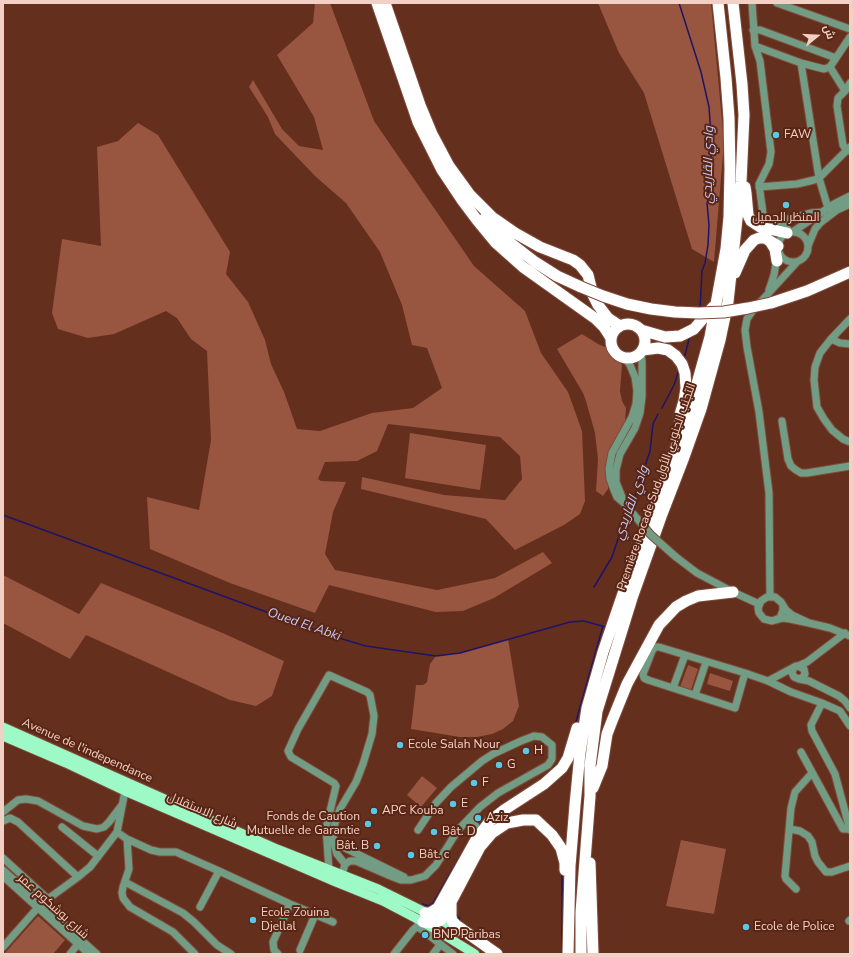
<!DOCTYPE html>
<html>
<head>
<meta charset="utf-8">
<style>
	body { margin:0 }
	#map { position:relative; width:853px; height:957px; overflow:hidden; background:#652f1e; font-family:"Nunito Sans",Cairo,sans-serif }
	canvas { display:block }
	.frame { position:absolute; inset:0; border:4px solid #f3d0c6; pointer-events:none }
	.north { position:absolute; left:797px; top:16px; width:40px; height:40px; -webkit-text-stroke:3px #592514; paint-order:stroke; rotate:72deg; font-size:11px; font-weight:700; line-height:16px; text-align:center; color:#f3d0c6 }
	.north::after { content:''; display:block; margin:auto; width:14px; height:18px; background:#f3d0c6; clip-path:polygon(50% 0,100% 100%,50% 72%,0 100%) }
</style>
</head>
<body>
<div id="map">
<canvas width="853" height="957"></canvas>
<div class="frame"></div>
<div class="north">ش</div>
</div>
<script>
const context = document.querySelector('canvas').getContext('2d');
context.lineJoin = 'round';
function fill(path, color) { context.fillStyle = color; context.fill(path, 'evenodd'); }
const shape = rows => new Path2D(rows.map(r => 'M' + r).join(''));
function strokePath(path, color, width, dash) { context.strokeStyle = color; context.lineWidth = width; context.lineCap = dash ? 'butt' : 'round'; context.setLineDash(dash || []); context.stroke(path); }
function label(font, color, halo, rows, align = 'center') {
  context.font = font + ' "Nunito Sans",Cairo,sans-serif'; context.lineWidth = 4; context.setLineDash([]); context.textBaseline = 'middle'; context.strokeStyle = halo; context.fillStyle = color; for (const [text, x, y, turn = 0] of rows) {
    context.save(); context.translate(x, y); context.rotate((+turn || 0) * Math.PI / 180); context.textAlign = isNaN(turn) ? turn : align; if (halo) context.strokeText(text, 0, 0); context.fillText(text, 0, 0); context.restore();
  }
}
fill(shape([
	[315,3,330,3,374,121,474,266,525,311,541,353,568,392,582,431,585,501,580,514,564,525,515,550,486,519,361,489,362,477,444,495,505,500,522,479,520,456,500,437,388,424,377,451,357,461,325,462,318,479,321,481,346,482,333,512,325,554,335,570,437,590,495,578,543,552,552,563,494,598,463,611,436,612,329,585,315,613,230,583,150,549,147,497,199,510,211,440,207,351,191,339,177,318,166,311,114,334,88,338,58,329,52,313,62,239,101,246,97,147,118,141,138,123,158,135,230,252,226,274,248,302,265,340,271,364,284,392,297,429,320,431,372,413,413,408,442,388,427,348,412,345,402,305,380,252,346,203,315,176,275,134,268,117,249,87,253,80,282,129,299,146,323,150,314,117,277,55,313,23],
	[598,3,711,3,724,142,714,262,692,249,644,93,619,53],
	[582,334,598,344,612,350,615,357,622,365,620,391,622,401,626,408,625,422,608,467,608,489,603,496,596,491,598,459,595,433,586,401,583,393,557,349],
	[410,433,486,445,480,490,405,478],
	[3,575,79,614,101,583,225,634,284,661,272,696,256,706,230,700,86,635,70,659,3,623],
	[508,639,519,706,513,721,503,729,492,734,477,737,460,737,411,729,416,685,423,685,427,682,430,664,436,656,460,653],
	[688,665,698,669,691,690,680,687],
	[710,673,733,681,730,691,707,684],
	[422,776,437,788,421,807,407,795],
	[681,840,726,849,714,914,666,906],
	[38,916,65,940,53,954,4,954]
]), '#985540');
strokePath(shape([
	[679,3,701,72,709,107,712,149,707,184,709,196,707,203,709,225,708,245,705,263,702,271,700,309],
	[684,359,690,335],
	[662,408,674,385,679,370],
	[631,508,650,451,653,424,658,414],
	[3,515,329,635,366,646,436,656,460,653,570,622,584,621,606,627],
	[594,587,612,557,621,530,628,513],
	[575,725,603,626],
	[488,816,497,808,525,790],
	[562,873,562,954],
	[422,904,429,906,433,903,475,831],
	[456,914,460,919]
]), '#1e1467', 1.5);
const minor = shape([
	[752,3,755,46,760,61,771,152,769,164,759,184,765,229],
	[777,3,850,29],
	[753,30,760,30,836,58],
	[755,46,801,63,824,69,830,67,850,37],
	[801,63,819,178,828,208],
	[830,67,845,91],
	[847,151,843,145,837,106,838,98,845,91,850,83],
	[759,187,797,184,814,180,819,178,850,147],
	[764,219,784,220,811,213,823,212],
	[769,220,774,224,785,226,790,232],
	[794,231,834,204,850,196],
	'778 247a15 15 0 1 1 30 0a15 15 0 1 1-30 0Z',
	[808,246,815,229,820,223,837,210,850,204],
	[769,290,774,275,777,258],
	[850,319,831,339,820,353,815,367,814,380,817,407,824,419,832,430,843,439,850,442],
	[831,339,840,343,850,344],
	[782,421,788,459,791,466,796,470,801,473,807,473,850,466],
	[622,497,616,482,616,470,620,454,635,428,640,413,642,397,642,362,641,353],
	[624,503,617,497,614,490,610,479,609,469,612,453,632,417,636,404,637,391,635,377,630,365,624,357],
	[676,557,697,573,733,592,759,604],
	[770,596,769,493,759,412,747,347,745,330,747,319,753,310,765,297,797,262],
	[776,620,783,618,790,619,809,623,792,615,786,610,781,602,775,597,767,597,761,601,758,608,759,613,764,619,772,621,780,618,783,610,783,606],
	[809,623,830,628,850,636],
	[798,666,807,662,845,633],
	[745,673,735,708,648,680,644,678,643,674,652,651,655,647,659,647,745,673,768,681,791,692,822,703,840,711,850,726],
	[799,679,809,681,839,696,845,701,850,708],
	[768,681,796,666,798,666,804,669,805,674,803,677,799,679,794,677,792,673,794,667],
	[673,688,685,655],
	[695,695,706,662],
	[822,703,811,725,812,731,835,774,850,830],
	[801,752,843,829,850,829],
	[3,812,18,800,26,799,38,801,83,826,97,829,104,827,109,822,122,805],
	[470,818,477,828,478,836],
	[3,821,10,818,18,822,78,877,41,904,3,947],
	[62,827,98,856],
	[790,829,800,831,808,836,812,842,815,856,818,862,826,872,832,872,850,866],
	[117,832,127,839,151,850,160,852,176,852,219,871],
	[127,839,129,869,123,887,122,893,123,898,130,907,173,932,195,954],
	[343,847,404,877],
	[3,858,48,899],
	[3,870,97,954],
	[329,870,326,828,336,786,334,783,291,757,288,751,298,729,329,675,367,692,370,695,374,716,372,734,363,764,356,782,340,809,335,823,333,835,334,845,337,854,345,864],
	[342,875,345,864,350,861,356,861,393,877,401,880,411,880,425,876,436,865,458,830,480,807,498,793,548,765,552,759,552,745,542,737,534,736,521,741,493,754,482,761,451,787,436,803,418,830],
	[78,877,90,867,117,832,125,791],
	[6,879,89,954],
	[125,882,183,913,194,922,217,945,231,954],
	[796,889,786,879,785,876,791,808,795,792,812,773],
	[200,907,219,871,290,904,333,922],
	[849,921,850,920],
	[417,926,453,954],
	[300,950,315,915],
	[70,954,78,944],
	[278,954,274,950,273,942,290,904],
	[394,954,413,930,420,924],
	[433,954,440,945]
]);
const major = shape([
	[3,727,277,849,378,889,441,920,458,931],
	[3,736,66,763,125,791,336,882,383,901,423,922,475,954]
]);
const highway = shape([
	[377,3,418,122,442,170,462,200,477,220,496,243,523,267,596,319,604,327,611,338],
	[385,3,420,105,432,134,449,166,470,195,492,217,515,233,540,247,573,260,580,265,588,275,593,295,598,305,608,318,620,326],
	[745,187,746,193,748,215,751,221,760,227,787,233],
	[485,218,504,238,535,262,557,276,581,287],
	[770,241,775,249,777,261],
	[735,273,745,250,754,240,759,238,765,238,778,246],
	[771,303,807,291,850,272],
	'611 341a17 17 0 1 1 34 0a17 17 0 1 1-34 0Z',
	[641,330,665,337,680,336,694,329,713,307],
	[643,350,658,348,668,350,676,356,682,364,685,373,686,388,684,401,679,418],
	[593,788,602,766,607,734,612,721,627,684,659,625,676,607,686,601,698,596,733,592],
	[590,863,593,954],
	[425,913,430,913,438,908,477,838,490,821,504,810,544,784,562,768,568,758,577,728],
	[423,922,434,923,441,920,450,903],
	[497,954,456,925,452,921,451,916,451,902,480,847,492,833,507,823,523,820,536,820,552,835,561,848,565,863,565,870],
	[568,954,570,866,575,805,580,753,587,708,603,652,630,573,653,514,691,405,710,337,726,249,729,217,730,169,729,118,726,78,718,3],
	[581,954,581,912,590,796,590,766,597,711,632,598,662,514,684,457,701,409,720,340,728,302,741,182,744,115,742,84,733,3]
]);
strokePath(minor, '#7f4c3c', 9);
strokePath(major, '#7f4c3c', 11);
strokePath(highway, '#7f4c3c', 13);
strokePath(minor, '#729d84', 7);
strokePath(major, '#9df9c5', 9);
strokePath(highway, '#fff', 11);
const minorBridge = shape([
	[624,503,651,535,676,557]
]);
const highwayBridge = shape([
	[581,287,603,296,627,304,651,309,675,312,699,313,724,312,748,308,771,303]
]);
strokePath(minorBridge, '#7f4c3c', 9, []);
strokePath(highwayBridge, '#7f4c3c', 13, []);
strokePath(minorBridge, '#729d84', 7);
strokePath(highwayBridge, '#fff', 11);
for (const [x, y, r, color] of [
	[776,135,4,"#5ac8e5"],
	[786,205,4,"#5ac8e5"],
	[400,745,4,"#5ac8e5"],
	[526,751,4,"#5ac8e5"],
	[499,765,4,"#5ac8e5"],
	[474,783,4,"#5ac8e5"],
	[453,804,4,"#5ac8e5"],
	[374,811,4,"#5ac8e5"],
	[478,818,4,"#5ac8e5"],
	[368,824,4,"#5ac8e5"],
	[434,832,4,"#5ac8e5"],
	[377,846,4,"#5ac8e5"],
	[411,855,4,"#5ac8e5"],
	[253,920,4,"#5ac8e5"],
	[746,927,4,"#5ac8e5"],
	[425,935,4,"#5ac8e5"]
]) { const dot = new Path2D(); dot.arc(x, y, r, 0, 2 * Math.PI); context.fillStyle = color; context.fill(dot); strokePath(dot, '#592514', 1.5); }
label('12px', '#f3d0c6', '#592514', [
	["FAW",784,135],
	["المنظر الجميل",786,218,"center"],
	["Ecole Salah Nour",408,745],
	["H",534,751],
	["G",507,765],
	["F",482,783],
	["E",461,804],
	["APC Kouba",382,811],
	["Fonds de Caution",360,817,"right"],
	["Mutuelle de Garantie",360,831,"right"],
	["Aziz",486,818],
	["Bât. D",442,832],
	["Bât. B",369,846,"right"],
	["Bât. c",419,855],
	["Ecole Zouina",261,913],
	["Djellal",261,927],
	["Ecole de Police",754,927],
	["BNP Paribas",433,935]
], 'left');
label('12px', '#f3d0c6', '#592514', [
	["Première Rocade Sud التجنب الجنوبي الأول",657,487,-71],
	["Avenue de l'independance",87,751,24],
	["شارع الاستقلال",202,811,23],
	["شارع بوشكوم عمر",53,907,42]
]);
label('italic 13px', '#c5ccfb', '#592514', [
	["وادي القاريدي",709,165,-89],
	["وادي القاريدي",632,503,-70],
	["Oued El Abki",304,625,19]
]);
</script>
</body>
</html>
